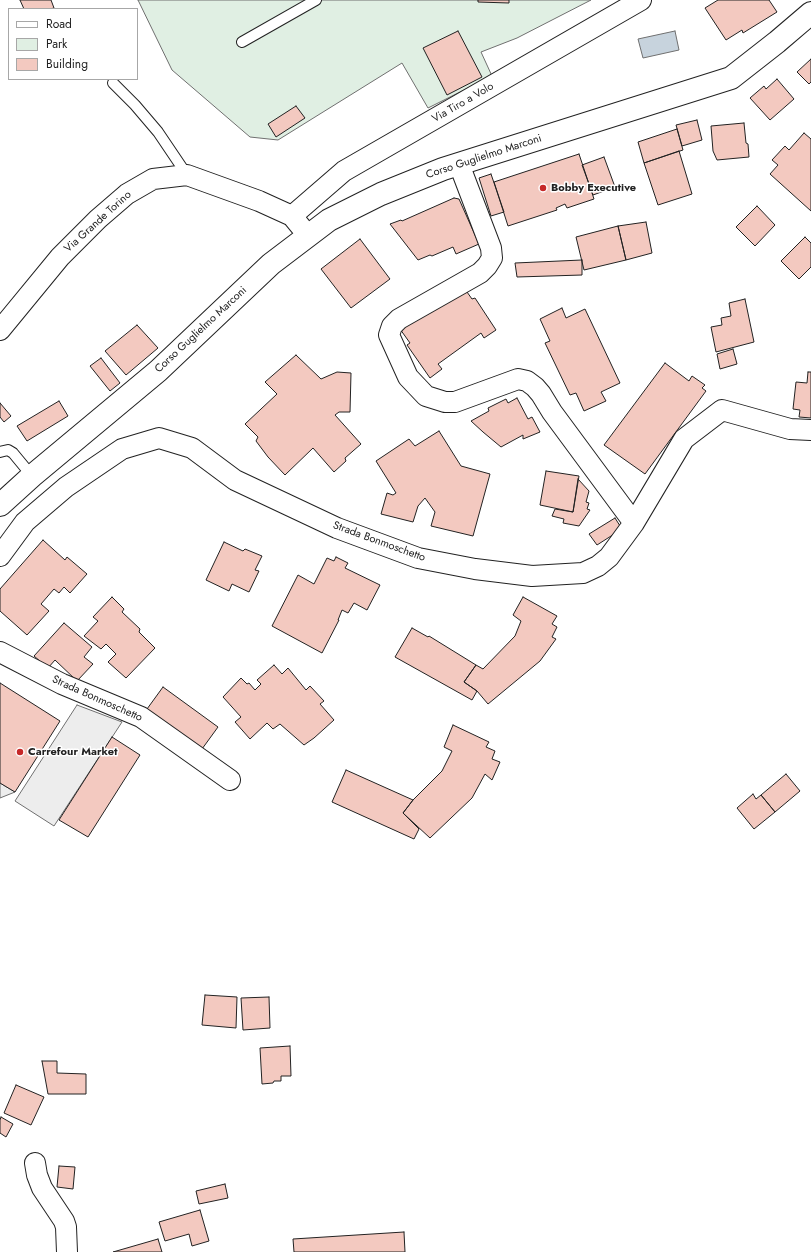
<!DOCTYPE html>
<html>
<head>
<meta charset="utf-8">
<style>
	body { margin:0 }
	#map { position:relative; width:811px; height:1252px; overflow:hidden; background:#fff; font-family:Jost,sans-serif }
	canvas { display:block }
	.legend { position:absolute; left:8px; top:8px; width:130px; height:72px; box-sizing:border-box; background:#fff; border:1px solid #a7a7a7; margin:0; padding:5px 7px; list-style:none; font-size:12px; color:#222 }
	.legend li { display:flex; align-items:center; gap:8px; height:20px }
	.legend b { width:20px; border:1px solid #a7a7a7 }
</style>
</head>
<body>
<div id="map">
<canvas width="811" height="1252"></canvas>
<ul class="legend">
<li><b style="height:5px;background:#fff"></b>Road</li>
<li><b style="height:11px;background:#e0efe3"></b>Park</li>
<li><b style="height:11px;background:#f3c9c0"></b>Building</li>
</ul>
</div>
<script>
const context = document.querySelector('canvas').getContext('2d');
context.lineJoin = 'round';
function fill(path, color) { context.fillStyle = color; context.fill(path, 'evenodd'); }
const shape = rows => new Path2D(rows.map(r => 'M' + r).join(''));
function strokePath(path, color, width, dash) { context.strokeStyle = color; context.lineWidth = width; context.lineCap = dash ? 'butt' : 'round'; context.setLineDash(dash || []); context.stroke(path); }
function label(font, color, halo, rows, align = 'center') {
  context.font = font + ' Jost,sans-serif'; context.lineWidth = 3; context.setLineDash([]); context.textBaseline = 'middle'; context.strokeStyle = halo; context.fillStyle = color; for (const [text, x, y, turn = 0] of rows) {
    context.save(); context.translate(x, y); context.rotate((+turn || 0) * Math.PI / 180); context.textAlign = isNaN(turn) ? turn : align; if (halo) context.strokeText(text, 0, 0); context.fillText(text, 0, 0); context.restore();
  }
}
const green = shape([
	[138,0,591,0,517,38,481,52,492,76,428,108,402,63,278,140,250,137,172,70,138,0]
]);
fill(green, '#e0efe3');
strokePath(green, '#6f6f6f', 1);
const parking = shape([
	[77,705,122,722,54,826,15,801,77,705],
	[0,783,15,792,0,798,0,783]
]);
fill(parking, '#ededed');
strokePath(parking, '#6f6f6f', 1);
const water = shape([
	[675,31,679,50,643,58,638,39,675,31]
]);
fill(water, '#c7d3dd');
strokePath(water, '#6f6f6f', 1);
const building = shape([
	[20,0,51,0,54,8,50,9,24,9,20,0],
	[478,0,509,0,509,3,478,2,478,0],
	[718,0,769,0,777,12,743,33,742,30,726,40,705,8,718,0],
	[458,31,482,77,447,95,423,48,458,31],
	[811,59,811,82,809,84,797,72,811,59],
	[777,79,794,99,770,120,750,98,764,86,766,89,777,79],
	[296,106,305,118,276,137,268,124,296,106],
	[697,120,702,140,682,146,676,125,697,120],
	[744,123,746,143,748,144,749,157,717,160,713,151,711,126,744,123],
	[677,129,683,150,644,163,638,142,677,129],
	[804,133,811,139,811,211,770,174,778,165,772,160,785,146,789,150,804,133],
	[679,151,692,194,658,205,644,163,679,151],
	[579,154,594,199,567,208,565,204,556,208,557,210,508,226,494,182,579,154],
	[604,157,615,187,593,195,582,165,604,157],
	[491,174,504,212,491,216,479,178,491,174],
	[454,198,459,199,479,244,456,254,453,247,432,256,430,255,418,260,390,224,401,220,402,221,454,198],
	[757,206,775,225,755,246,736,227,757,206],
	[646,222,652,253,626,260,618,226,646,222],
	[618,226,626,260,584,270,576,237,618,226],
	[805,237,811,243,811,267,799,279,781,261,805,237],
	[360,239,390,279,351,308,321,269,360,239],
	[582,260,582,275,517,277,515,263,582,260],
	[462,285,472,299,475,298,496,330,484,338,481,333,438,364,442,369,430,378,407,345,410,343,400,329,462,285],
	[745,299,754,342,716,352,711,327,722,325,721,318,731,316,729,303,745,299],
	[562,308,566,318,585,309,620,383,601,392,606,401,584,411,576,393,570,395,545,343,550,341,540,319,562,308],
	[137,325,158,348,126,375,105,351,137,325],
	[733,349,737,364,720,369,717,354,733,349],
	[296,355,321,379,337,372,351,373,350,412,339,412,335,415,361,444,345,458,346,461,334,472,313,448,285,475,268,457,256,441,258,437,245,424,277,394,265,382,296,355],
	[101,358,120,383,110,391,90,366,101,358],
	[665,363,689,381,692,376,705,385,702,388,706,391,645,474,604,445,665,363],
	[808,372,811,372,811,418,799,417,800,410,793,409,796,382,807,383,808,372],
	[517,398,528,419,532,417,540,432,523,439,523,435,501,447,483,432,471,421,489,411,488,408,506,399,508,403,517,398],
	[59,401,68,416,27,441,17,426,59,401],
	[0,403,11,416,4,422,0,417,0,403],
	[439,431,461,466,490,474,473,536,431,526,435,512,425,498,418,506,413,522,381,514,387,493,393,495,396,493,376,461,409,439,415,446,439,431],
	[546,471,579,476,573,512,540,505,546,471],
	[578,479,589,491,586,502,589,503,587,509,590,510,579,526,563,523,564,519,552,516,555,509,573,512,578,479],
	[615,518,622,529,597,545,589,534,615,518],
	[43,540,65,560,67,557,87,574,70,593,64,587,59,593,54,589,41,604,49,611,27,635,0,611,0,589,43,540],
	[224,542,243,551,245,549,262,556,255,570,259,571,249,592,232,584,229,591,206,580,224,542],
	[336,557,348,563,345,568,380,585,367,610,354,603,348,613,342,610,338,620,339,620,322,653,272,626,298,575,314,584,327,558,334,561,336,557],
	[112,597,124,609,122,612,140,629,139,632,155,648,126,678,108,662,116,654,106,644,101,649,84,636,98,621,93,617,112,597],
	[523,597,557,616,552,624,557,627,552,637,556,639,540,661,488,704,477,691,464,682,476,665,483,669,515,636,521,621,513,615,523,597],
	[64,623,92,647,84,657,93,664,77,681,55,660,48,668,34,656,64,623],
	[412,628,428,637,429,636,476,665,464,682,477,691,472,700,395,657,412,628],
	[274,665,282,674,288,668,306,690,310,686,324,701,320,704,334,720,314,738,304,745,280,724,273,729,267,723,250,739,235,722,241,717,223,697,241,678,247,684,249,683,255,690,261,684,257,680,274,665],
	[0,683,60,721,15,792,0,783,0,683],
	[163,687,218,727,202,749,147,709,163,687],
	[453,725,489,742,486,747,495,751,492,759,500,762,492,780,485,774,472,798,430,838,403,813,413,800,442,771,452,751,444,747,453,725],
	[112,737,140,755,88,837,59,820,112,737],
	[346,770,413,800,403,813,419,829,414,839,332,802,346,770],
	[786,774,800,791,775,812,761,795,786,774],
	[753,794,756,799,761,795,775,812,754,829,737,808,753,794],
	[205,995,237,997,236,1028,202,1025,205,995],
	[269,997,270,1028,243,1030,241,998,269,997],
	[290,1046,291,1076,281,1076,281,1081,274,1081,273,1083,262,1084,260,1048,290,1046],
	[42,1061,57,1061,57,1073,86,1074,86,1094,48,1094,42,1061],
	[16,1085,44,1097,31,1125,4,1113,16,1085],
	[1,1117,13,1124,6,1137,0,1133,0,1120,1,1117],
	[59,1166,75,1167,73,1189,57,1187,59,1166],
	[225,1184,228,1198,199,1204,196,1191,225,1184],
	[200,1210,209,1241,192,1246,189,1234,165,1241,159,1222,200,1210],
	[404,1232,405,1252,294,1252,293,1239,404,1232],
	[158,1239,162,1252,113,1252,158,1239]
]);
fill(building, '#f3c9c0');
strokePath(building, '#222', 1);
const lane = shape([
	[242,42,316,0],
	[113,83,135,105,158,132,187,175],
	[0,452,8,450,13,453,32,476]
]);
const street = shape([
	[459,164,491,248,492,258,487,266,480,273,399,319,392,326,389,335,408,377,426,396,445,402,455,402,518,379,527,381,535,387,541,394,552,412,634,523],
	[292,216,344,171,641,0],
	[0,330,60,257,98,219,127,194,153,179,187,175,259,201,292,216,301,227],
	[0,556,25,522,66,487,122,449,159,438,192,448,235,480,337,528,418,558,475,569,532,576,583,573,598,566,609,557,623,538,634,523,684,439,722,410,790,429,811,430],
	[0,652,62,684,141,717,230,780],
	[35,1163,37,1175,42,1188,64,1221,66,1227,67,1252]
]);
const primary = shape([
	[0,505,32,476,158,371,271,264,329,220,381,194,443,169,731,78,777,42,811,13]
]);
strokePath(lane, '#222', 12);
strokePath(street, '#222', 22);
strokePath(primary, '#222', 24);
strokePath(lane, '#fff', 10);
strokePath(street, '#fff', 20);
strokePath(primary, '#fff', 22);
for (const [x, y, r, color] of [
	[543,188,4,"#c62828"],
	[20,752,4,"#c62828"]
]) { const dot = new Path2D(); dot.arc(x, y, r, 0, 2 * Math.PI); context.fillStyle = color; context.fill(dot); strokePath(dot, '#fff', 1.5); }
label('11px', '#222', '#fff', [
	["Via Tiro a Volo",463,103,-30],
	["Corso Guglielmo Marconi",484,157,-18],
	["Via Grande Torino",98,222,-42],
	["Corso Guglielmo Marconi",201,330,-43],
	["Strada Bonmoschetto",379,542,20],
	["Strada Bonmoschetto",97,699,24]
]);
label('bold 11px', '#222', '#fff', [
	["Bobby Executive",551,188],
	["Carrefour Market",28,752]
], 'left');
</script>
</body>
</html>
